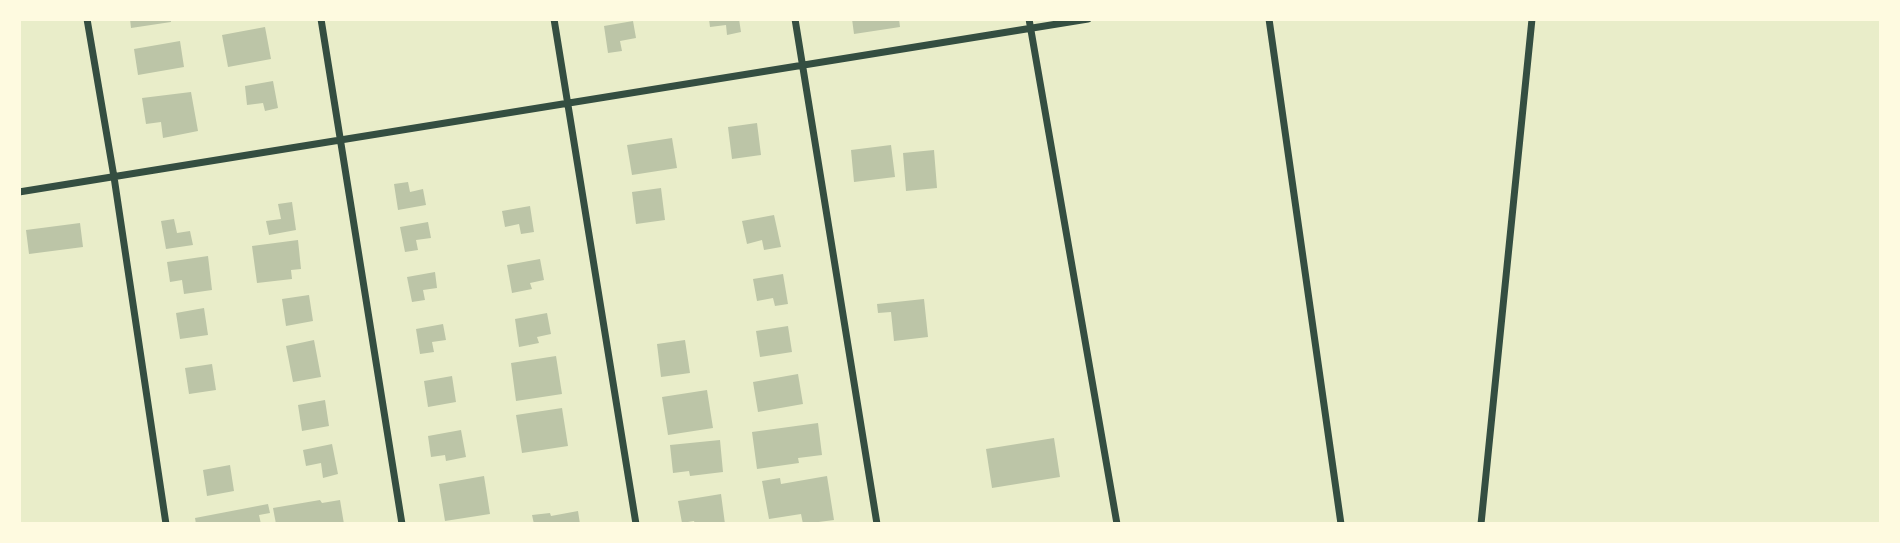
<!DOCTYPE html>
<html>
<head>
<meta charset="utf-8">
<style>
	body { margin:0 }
	#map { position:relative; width:1900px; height:543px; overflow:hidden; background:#e9edc9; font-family:Raleway,sans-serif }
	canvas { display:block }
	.frame { position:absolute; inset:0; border:21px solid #fefae0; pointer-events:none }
</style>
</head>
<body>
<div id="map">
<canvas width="1900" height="543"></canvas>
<div class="frame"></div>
</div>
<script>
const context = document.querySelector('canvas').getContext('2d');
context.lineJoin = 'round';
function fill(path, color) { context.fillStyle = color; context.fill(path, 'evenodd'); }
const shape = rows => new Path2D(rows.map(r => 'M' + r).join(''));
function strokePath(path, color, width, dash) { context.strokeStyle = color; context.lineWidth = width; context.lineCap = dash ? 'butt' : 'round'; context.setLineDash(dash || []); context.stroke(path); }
fill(shape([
	[130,19,171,19,171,22,131,28],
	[709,19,739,19,741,32,727,35,726,25,710,27],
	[852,19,899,19,900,27,854,34],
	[633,21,636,38,620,41,622,51,608,53,604,26],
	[265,27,271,59,228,67,222,35],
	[180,41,184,67,138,75,134,49],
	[273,81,278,108,265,111,263,103,247,105,245,86],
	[191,92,198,131,163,138,161,122,146,124,142,98],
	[757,123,761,155,732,159,728,127],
	[672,138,677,168,632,175,627,145],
	[891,145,895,177,854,182,851,150],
	[934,150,937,188,906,191,903,153],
	[408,182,410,192,423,189,426,205,398,210,394,184],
	[661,188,665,220,636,224,632,192],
	[292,202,296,230,269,235,266,221,281,219,278,204],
	[530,206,534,232,521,234,519,224,505,227,502,211],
	[774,215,781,247,764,250,762,240,747,244,742,221],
	[174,219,177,233,190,231,193,245,166,249,161,221],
	[428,222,431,238,416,240,418,250,405,252,400,227],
	[80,223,83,247,29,254,26,230],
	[298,240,301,269,291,270,292,279,257,283,252,246],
	[208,256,212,290,184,294,182,280,170,282,167,262],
	[540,259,544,280,530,283,532,289,512,293,507,265],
	[435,272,437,288,423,290,425,300,412,302,407,277],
	[783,274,788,304,775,306,773,298,757,301,753,279],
	[309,295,313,321,286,326,282,299],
	[924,299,928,337,894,341,891,312,878,313,877,304],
	[204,308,208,335,180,339,176,313],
	[547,313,551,334,537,337,539,343,519,347,515,319],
	[443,324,446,340,432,342,434,352,420,354,416,329],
	[788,326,792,352,760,357,756,331],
	[314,340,321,377,293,382,286,346],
	[685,340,690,373,661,377,657,344],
	[556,356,562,394,516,401,511,363],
	[212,364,216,390,189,394,185,368],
	[798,374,803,404,758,412,753,382],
	[452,376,456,402,428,407,424,381],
	[707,390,713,428,668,435,662,397],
	[325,400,329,426,302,431,298,405],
	[562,408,568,446,522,453,516,415],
	[818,423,822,455,798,458,799,463,757,469,752,432],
	[461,430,466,457,446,461,445,455,431,457,428,436],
	[1054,438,1060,477,992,488,986,449],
	[720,440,723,472,690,476,689,471,673,473,670,445],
	[332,444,338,474,323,478,321,463,306,466,303,450],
	[230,465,234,491,207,496,203,470],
	[484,476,490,514,445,521,439,484],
	[827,476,834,520,803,524,801,514,769,519,762,481,780,478,781,484],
	[721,494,725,524,695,524,694,521,682,523,678,501],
	[320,500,322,503,340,500,344,524,276,524,273,508],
	[268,504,270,513,259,515,261,524,196,524,195,518],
	[578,511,580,524,534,524,532,515,550,513,551,516]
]), '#bcc5a7');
strokePath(shape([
	[87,19,114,177,166,524],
	[321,19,402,524],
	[554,19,636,524],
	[795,19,877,524],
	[1029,19,1117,524],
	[1269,19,1341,524],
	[19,192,1088,19],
	[1481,524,1532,19]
]), '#344e41', 7);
</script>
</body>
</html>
